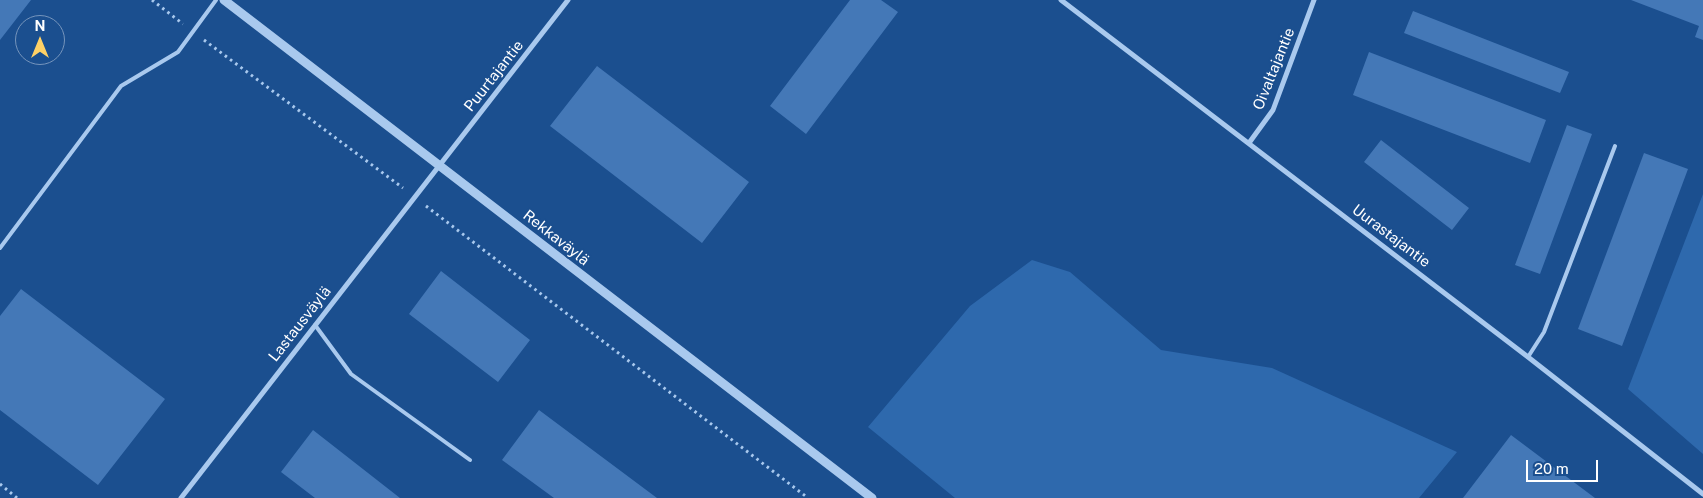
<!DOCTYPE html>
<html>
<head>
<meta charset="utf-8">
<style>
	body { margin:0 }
	#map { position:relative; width:1703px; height:498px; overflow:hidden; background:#1b4f8f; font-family:"Public Sans",sans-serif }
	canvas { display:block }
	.north { position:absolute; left:15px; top:15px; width:50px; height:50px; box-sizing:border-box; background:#1b4f8f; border:1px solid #7695bc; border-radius:50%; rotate:0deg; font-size:14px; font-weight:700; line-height:20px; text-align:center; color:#fff }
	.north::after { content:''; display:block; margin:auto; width:18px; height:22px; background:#ffd166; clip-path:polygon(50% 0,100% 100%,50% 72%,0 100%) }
	.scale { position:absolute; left:1526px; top:460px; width:72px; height:22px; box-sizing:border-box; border:2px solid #fff; border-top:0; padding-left:6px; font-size:15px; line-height:18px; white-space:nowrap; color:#fff; -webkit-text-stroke:4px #1b4f8f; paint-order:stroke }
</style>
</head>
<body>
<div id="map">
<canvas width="1703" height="498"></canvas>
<div class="north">N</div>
<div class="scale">20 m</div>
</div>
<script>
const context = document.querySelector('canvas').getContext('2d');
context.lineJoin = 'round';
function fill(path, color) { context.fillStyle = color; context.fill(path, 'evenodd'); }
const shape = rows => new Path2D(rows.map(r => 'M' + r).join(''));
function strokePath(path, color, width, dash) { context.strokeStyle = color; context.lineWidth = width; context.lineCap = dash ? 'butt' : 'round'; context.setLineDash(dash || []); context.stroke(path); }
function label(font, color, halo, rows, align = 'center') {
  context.font = font + ' "Public Sans",sans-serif'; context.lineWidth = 4; context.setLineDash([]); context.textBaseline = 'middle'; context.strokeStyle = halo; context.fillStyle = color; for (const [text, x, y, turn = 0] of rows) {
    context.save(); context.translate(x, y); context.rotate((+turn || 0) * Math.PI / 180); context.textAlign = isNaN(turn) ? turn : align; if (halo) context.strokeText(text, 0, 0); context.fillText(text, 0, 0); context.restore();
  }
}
fill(shape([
	[1703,194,1703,454,1628,389],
	[1032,260,1070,272,1161,350,1272,368,1457,452,1419,498,955,498,868,427,970,306]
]), '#2e69ad');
fill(shape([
	[0,0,31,0,0,40],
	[850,0,881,0,898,12,806,134,770,106],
	[1631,0,1703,0,1703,40,1695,37,1699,26],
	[1413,11,1569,72,1560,93,1404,33],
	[1369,52,1546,120,1530,163,1353,95],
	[597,66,749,182,702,243,550,126],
	[1567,125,1592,134,1540,274,1515,265],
	[1381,140,1469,208,1452,230,1364,162],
	[1644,153,1688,169,1622,346,1578,329],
	[441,271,530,340,498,382,409,314],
	[21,289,165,399,98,485,0,410,0,316],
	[539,410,657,498,554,498,502,460],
	[313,430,400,498,315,498,281,472],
	[1511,435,1595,498,1463,498]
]), '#4478b7');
strokePath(shape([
	[152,0,183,24],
	[204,40,403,188],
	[426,206,808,498],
	[0,484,17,498]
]), '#a9c9ee', 3, [2.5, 4]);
strokePath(shape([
	[0,248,121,86,178,52,216,0],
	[315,325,351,374,470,460],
	[1528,357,1544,332,1615,146]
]), '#a9c9ee', 4);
strokePath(shape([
	[1061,0,1528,357,1703,494],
	[1249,143,1273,110,1314,0],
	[181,498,568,0]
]), '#a9c9ee', 5);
strokePath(shape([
	[224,0,872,498]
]), '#a9c9ee', 9);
label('15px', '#fff', '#1b4f8f', [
	["Oivaltajantie",1274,69,-68],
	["Puurtajantie",494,76,-52],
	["Uurastajantie",1391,236,37],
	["Rekkaväylä",556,238,38],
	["Lastausväylä",300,324,-52]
]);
</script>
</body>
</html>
